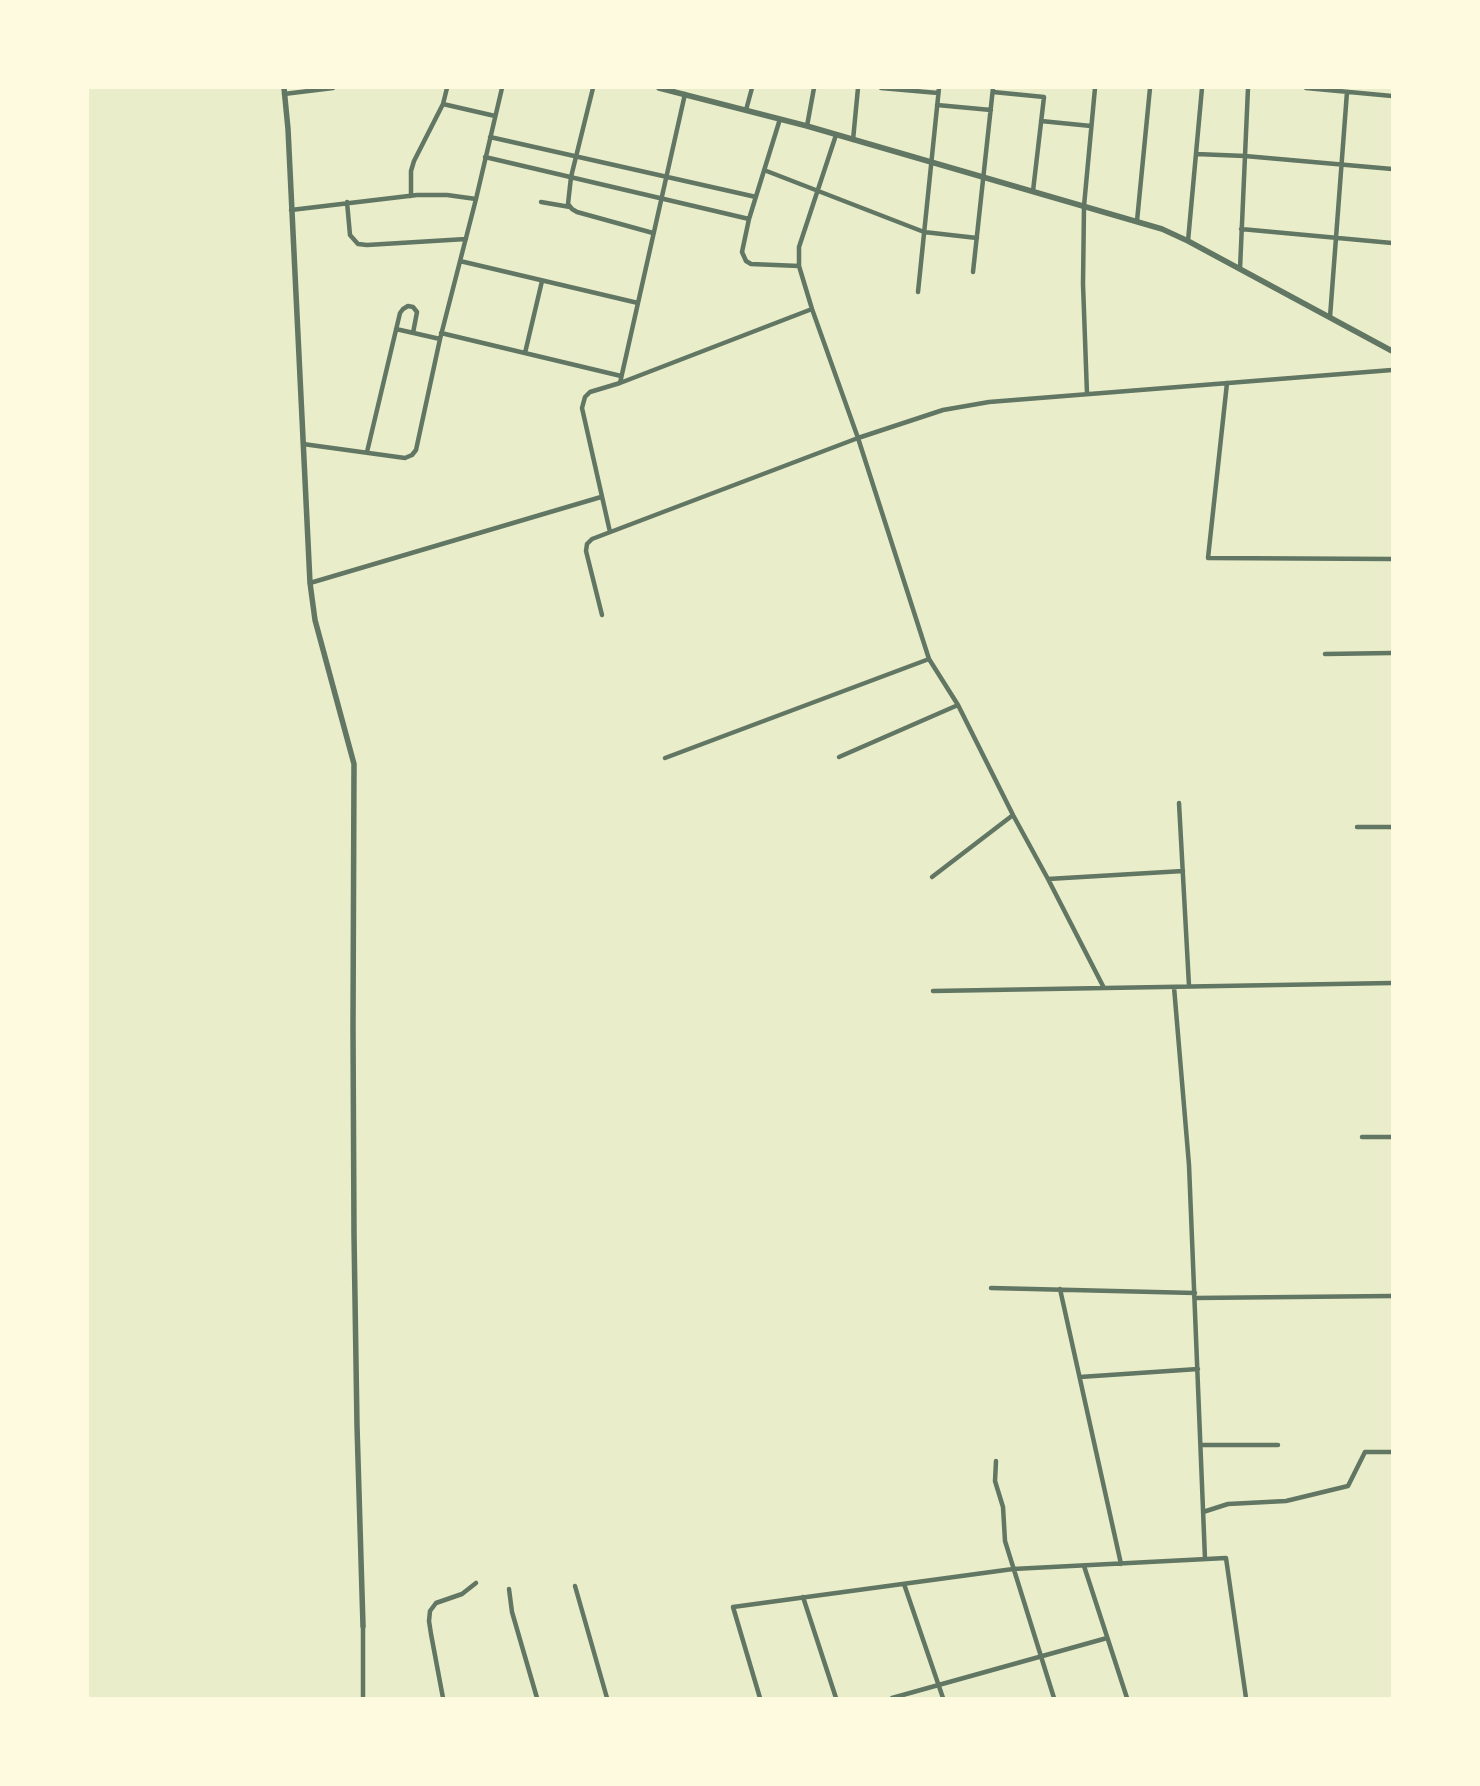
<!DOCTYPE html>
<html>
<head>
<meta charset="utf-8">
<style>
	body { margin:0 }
	#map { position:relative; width:1480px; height:1786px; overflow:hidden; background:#e9edc9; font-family:"DejaVu Sans",sans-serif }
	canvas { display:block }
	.frame { position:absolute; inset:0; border:89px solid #fefae0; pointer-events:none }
</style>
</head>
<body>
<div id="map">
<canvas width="1480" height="1786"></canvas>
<div class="frame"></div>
</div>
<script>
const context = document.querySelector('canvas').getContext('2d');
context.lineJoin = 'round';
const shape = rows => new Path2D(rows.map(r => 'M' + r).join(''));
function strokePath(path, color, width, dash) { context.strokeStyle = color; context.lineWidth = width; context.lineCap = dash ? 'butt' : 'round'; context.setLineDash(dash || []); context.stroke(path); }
strokePath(shape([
	[593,88,571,177,568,204,572,209,577,212,653,233],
	[881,88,938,93],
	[1306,88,1392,96],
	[993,92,1044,97,1033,191],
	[284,94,333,88],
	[443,104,495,116],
	[937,105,991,110],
	[746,110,752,88],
	[780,119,749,219,742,252,746,261,751,264,799,266],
	[1041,121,1091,126],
	[807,126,814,88],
	[836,135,799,247,799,266,812,309,858,438,929,659,958,705,1013,815,1048,879,1104,988],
	[490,137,756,197],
	[853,140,858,88],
	[1196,154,1245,156,1392,169],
	[485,157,749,219],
	[764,170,924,232,977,238],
	[411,196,411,171,414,161,443,104,447,88],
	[347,202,350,235,358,244,367,245,466,239],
	[541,202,570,207],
	[291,210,417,195,447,195,476,199],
	[1137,221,1150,88],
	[1241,229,1392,243],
	[1188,241,1202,88],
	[460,261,638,303],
	[1240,269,1248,88],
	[973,272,993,88],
	[918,292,939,88],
	[1330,317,1347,92],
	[396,329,440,339],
	[441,333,621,376],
	[525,353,542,281],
	[620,383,685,94],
	[1227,383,1208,558,1392,559],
	[1087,394,1083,284,1084,206,1095,88],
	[303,444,405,458,412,455,416,450,440,339,476,199,502,88],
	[367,452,400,313,403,309,408,306,413,307,417,312,413,333],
	[610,532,582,408,585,397,590,392,620,383,812,309],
	[310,583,601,497],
	[602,615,586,551,587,544,592,539,858,438,943,410,989,402,1392,370],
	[1325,654,1392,653],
	[839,757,958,705],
	[665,758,929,659],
	[1179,803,1189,986],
	[1357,827,1392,827],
	[932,877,1013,815],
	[1048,879,1183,871],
	[1174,987,1189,1165,1205,1559],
	[933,991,1392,983],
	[1362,1137,1392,1137],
	[991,1288,1195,1293],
	[1060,1289,1121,1564],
	[1195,1298,1392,1296],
	[1080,1377,1198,1369],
	[1201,1445,1278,1445],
	[996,1461,995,1481,1003,1507,1005,1541,1054,1698],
	[1203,1512,1228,1504,1286,1501,1348,1486,1365,1452,1392,1452],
	[1084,1566,1127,1698],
	[904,1584,943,1698],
	[575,1586,607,1698],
	[509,1589,512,1612,537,1698],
	[803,1597,836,1698],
	[363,1626,363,1698],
	[443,1698,431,1634,429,1621,430,1611,436,1603,462,1594,476,1583],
	[760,1698,733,1607,1013,1569,1226,1558,1246,1698],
	[892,1698,1107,1638]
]), '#617663', 4.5);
strokePath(shape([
	[284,88,288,129,310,583,315,620,354,764,353,1027,354,1235,357,1426,363,1626],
	[659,88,807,126,1162,229,1188,241,1392,351]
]), '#617663', 5.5);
</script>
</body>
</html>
